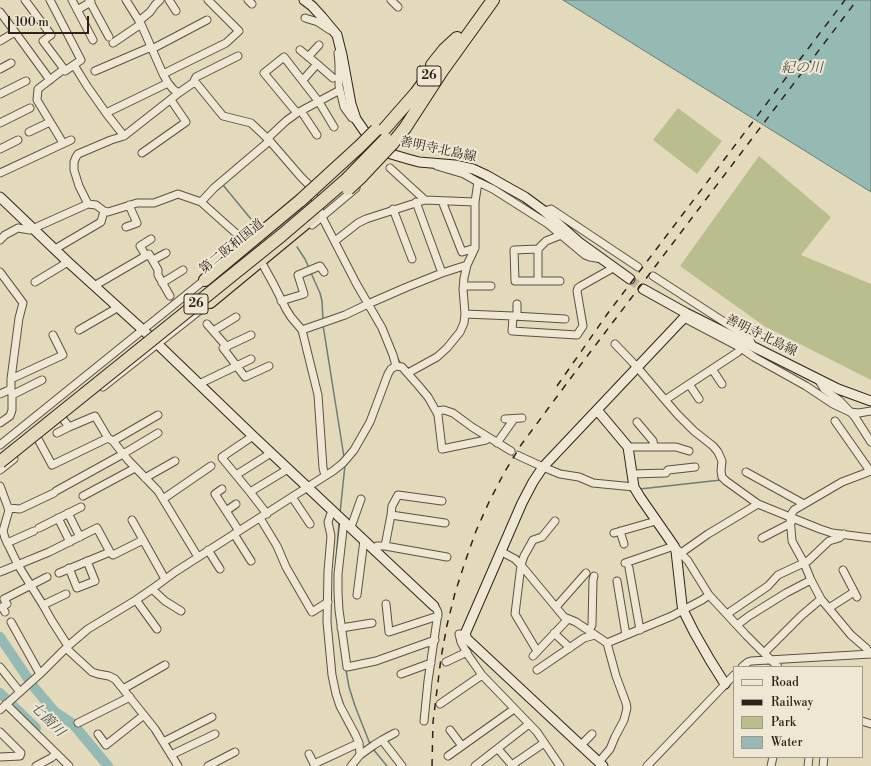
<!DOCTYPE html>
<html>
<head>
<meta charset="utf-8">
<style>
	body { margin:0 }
	#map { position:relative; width:871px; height:766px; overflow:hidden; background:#e3dabb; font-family:"Libre Bodoni",serif }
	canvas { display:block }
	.legend { position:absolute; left:733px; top:666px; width:130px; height:92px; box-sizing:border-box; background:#ede7d3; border:1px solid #a19889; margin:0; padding:5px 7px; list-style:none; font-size:12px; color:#30221a }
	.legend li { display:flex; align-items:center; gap:8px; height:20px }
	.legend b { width:20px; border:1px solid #a19889 }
	.scale { position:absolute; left:8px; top:16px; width:81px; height:18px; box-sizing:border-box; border:2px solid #30221a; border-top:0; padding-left:5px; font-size:12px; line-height:14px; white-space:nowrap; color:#30221a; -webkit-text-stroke:3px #ede7d3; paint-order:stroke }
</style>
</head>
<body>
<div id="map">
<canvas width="871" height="766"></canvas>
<ul class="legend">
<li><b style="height:5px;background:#ede7d3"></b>Road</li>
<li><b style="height:5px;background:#30221a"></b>Railway</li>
<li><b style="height:11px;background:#babe8c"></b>Park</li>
<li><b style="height:11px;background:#95bab4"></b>Water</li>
</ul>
<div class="scale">100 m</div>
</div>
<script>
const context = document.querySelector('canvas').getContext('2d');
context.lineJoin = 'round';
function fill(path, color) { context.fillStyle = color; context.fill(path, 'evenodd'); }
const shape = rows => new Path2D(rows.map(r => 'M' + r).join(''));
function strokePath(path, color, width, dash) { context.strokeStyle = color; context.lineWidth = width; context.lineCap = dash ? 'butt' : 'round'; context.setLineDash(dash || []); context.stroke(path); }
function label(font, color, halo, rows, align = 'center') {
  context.font = font + ' "Libre Bodoni","Noto Serif JP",serif'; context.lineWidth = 4; context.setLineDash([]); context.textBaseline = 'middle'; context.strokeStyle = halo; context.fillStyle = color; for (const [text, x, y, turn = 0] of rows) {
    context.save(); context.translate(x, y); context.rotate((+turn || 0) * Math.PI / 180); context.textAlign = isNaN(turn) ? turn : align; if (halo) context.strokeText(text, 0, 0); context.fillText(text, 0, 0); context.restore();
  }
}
fill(shape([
	[678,108,722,141,697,174,653,140],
	[759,156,831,217,801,255,871,284,871,380,764,326,680,266]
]), '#babe8c');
const water = shape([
	[563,0,871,0,871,192,563,0]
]);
fill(water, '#95bab4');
strokePath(water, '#6d7d76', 1);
strokePath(shape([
	[223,185,255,224],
	[297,247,305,259,309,268],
	[311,273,320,293,322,301,323,321],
	[323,325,344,457],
	[397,357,401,364],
	[640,489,721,480],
	[340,513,345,465],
	[336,561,339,523],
	[346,670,349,687,355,706,370,744],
	[373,749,387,766]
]), '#6d7d76', 1.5);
strokePath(shape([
	[0,637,33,686,55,712,73,724,108,766],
	[0,693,36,728]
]), '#95bab4', 10);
strokePath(shape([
	[630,279,643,289]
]), '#bfb59b', 9, [9, 4.5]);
const street = shape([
	[25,0,51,35,43,41,64,69],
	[50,0,81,60,65,71,64,69,38,89,37,100,63,143],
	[72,0,93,40],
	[89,0,109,37],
	[126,0,141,24,163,74,168,83,173,89,177,92,180,92,193,83,197,84,223,116,251,123,269,140,301,177,310,186,322,217,356,283,382,328,393,355,396,366],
	[169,0,176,11],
	[248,0,252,4],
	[391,0,398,7],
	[77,10,91,2],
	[0,12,15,32,0,41],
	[305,18,318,22,330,30],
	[139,21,150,12,155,5,160,0],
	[15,32,50,80],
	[113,43,141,24],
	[152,49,207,20],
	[300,50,317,64],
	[338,53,339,63,339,86,340,90],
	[308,57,319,45],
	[74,65,87,86,106,113,124,136],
	[0,69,11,63],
	[95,71,151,47],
	[163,74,226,43,239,31,208,0],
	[303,80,317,64,333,78],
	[193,83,196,77,238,56],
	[0,94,26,81],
	[301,111,317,135],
	[106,113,168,83],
	[297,113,264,73,284,57,319,102,334,127],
	[0,123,30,108],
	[29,132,50,122],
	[0,149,18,140],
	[142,153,186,122,171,100],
	[390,168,425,200],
	[0,173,71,140],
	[478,182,493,189,548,224,585,255,590,257,602,259],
	[442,201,462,252,475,248],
	[201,202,214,188,267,143,270,136,286,121,297,113,340,90,344,107,352,118,356,119],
	[416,202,442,273],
	[88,204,79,186,74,170,74,162,76,157,78,154,111,140,124,136,180,92],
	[393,209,412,259],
	[544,211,551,209,638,267],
	[312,225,356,188],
	[126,227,137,223,129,205],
	[0,240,5,235,18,228,30,230,88,204,96,205,104,211,108,212,137,203,154,203,178,194,201,202,239,236,245,243],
	[335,241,358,223,366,219,425,200,475,202],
	[55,249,101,222,104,211],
	[538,249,546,241,561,235],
	[146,256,140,246,151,239],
	[153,260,166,253],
	[263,265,274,285,286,309,291,317,302,330,318,395,323,468,325,476],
	[0,272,23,303,19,318,11,379,11,389,12,395,12,410,10,416,0,423],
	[653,276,749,338,752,345],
	[538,281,538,249,514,250,515,281,560,281],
	[35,282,68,262],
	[162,283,183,270],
	[94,286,149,254,158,270,158,275,170,296],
	[464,286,491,286],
	[281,301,304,294,298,275,320,266,324,272],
	[465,314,513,316],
	[517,316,517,304],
	[684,318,741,348,754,357,806,386,833,404,850,412,859,413,871,411],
	[565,319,513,316,512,331,577,335,583,326,577,291,578,288,581,286,613,268],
	[207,324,227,347],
	[79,330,117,308],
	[302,330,345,315,368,304,407,287,442,273,467,265],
	[213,331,236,317],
	[251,335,223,348,245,377,269,366],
	[615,344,637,367,665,400,678,415,694,431,713,446,718,452,722,461,721,471,722,477,726,481,758,504,790,517,820,529,832,533,871,538],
	[712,369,722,384],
	[408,373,437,357,447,348,460,332,464,323,465,314,463,289,464,278,467,265,475,248,475,202,478,182,464,174,437,166],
	[11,379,63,355,53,335],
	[818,379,824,389,839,400,855,417,871,442],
	[199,384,251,359],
	[689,384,699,399],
	[103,387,213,300],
	[0,394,11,389],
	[12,395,42,380],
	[665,400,738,352,741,348],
	[436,411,438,415,442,449,486,440,488,437],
	[63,419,69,427,95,416,108,438,113,441,128,460,158,491,198,557],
	[505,419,522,418],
	[835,421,870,471],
	[637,422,653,441,654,447],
	[57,433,69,427],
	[38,439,52,465,108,438],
	[113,441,158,415],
	[497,443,514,419],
	[0,445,207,278],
	[628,447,676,447,689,451],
	[517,455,543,467,560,474,579,477,593,483,634,487],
	[0,470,14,459],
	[746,472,804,504],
	[632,474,666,473,668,470,695,467],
	[236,475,222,458,222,457,253,436],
	[145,478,175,461],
	[0,486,9,510,3,531,5,538,18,565,43,605,52,621,68,646],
	[222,489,215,494,239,531],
	[56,491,123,454,158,433],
	[250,492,236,475,271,453],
	[83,496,135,468],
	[292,497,310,524],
	[163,499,211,466],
	[8,508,20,509,54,493],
	[332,510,328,522,331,536,328,571,327,622,332,675,336,694,340,706,355,734,359,743,360,755],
	[226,511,236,504],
	[68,513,80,537],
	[267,514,250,492,288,469],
	[391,515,392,506,398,495,442,501],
	[58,518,70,542],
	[260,518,277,546,286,567,312,612,328,602],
	[132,520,165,579],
	[344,521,338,574,338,593,339,610,347,667,376,661,435,640],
	[351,527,361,499],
	[39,528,81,507],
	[620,531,624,544],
	[614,533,656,521],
	[234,534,251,561],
	[762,538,791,523],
	[7,543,34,531],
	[385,546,391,515,445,523],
	[374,549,377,546,385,546,447,557],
	[208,550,220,569],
	[502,552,515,559,521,565,564,617,576,622,607,643,616,676,626,703,627,708,624,720,615,737,610,749,599,762],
	[681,553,708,534,758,504],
	[625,563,674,546,688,561,709,595,746,635,778,667],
	[69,568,77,588,95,581,87,561],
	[629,568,640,630],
	[843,570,857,597],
	[0,572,49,552,97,528,110,552],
	[59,573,110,552,113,555,143,540],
	[617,581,626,635],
	[152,589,165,601,181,611],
	[357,595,364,540],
	[136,600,157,629],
	[386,604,389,632,438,616],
	[43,605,66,594],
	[556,607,586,573],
	[829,608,854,592],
	[5,612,2,607,7,604,4,599,47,577],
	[727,614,768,586,778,575,808,561,829,541,839,538,844,534],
	[11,622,40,674],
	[737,625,749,616,786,593,811,580],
	[341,628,372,623],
	[589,631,592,625,593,580,594,576],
	[554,633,570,648],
	[465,634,459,634,461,642,468,655,482,675,537,732,560,766],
	[607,643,672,616,683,610,702,600,709,595],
	[67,649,92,672,98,674,109,676,115,679,155,729,178,766],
	[537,651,515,614,521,565,524,556,533,540,542,537,555,521],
	[764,653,801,616,821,599],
	[870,654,866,648,851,635,821,599,811,580,804,563,792,541,790,517,792,513,794,510,842,482,871,471],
	[533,656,568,619],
	[446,662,467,652],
	[0,667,20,692],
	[742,667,748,662,751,661,871,654],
	[537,670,584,638,595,635],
	[401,674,431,663],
	[123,689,165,665],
	[6,704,69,766],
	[440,704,482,675],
	[0,710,40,674,68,646,88,629,136,600,152,589,175,572,292,497,333,471,343,463,354,450,370,422,388,374,391,369,396,366,402,367,418,385,428,397,436,411,444,410,453,413,472,427,511,451],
	[424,721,428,681,438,613,437,610,434,606],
	[862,721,871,724],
	[78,723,130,697],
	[0,732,21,753,20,756,0,757],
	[395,733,382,740,402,766],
	[98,734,106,745,144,715],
	[163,742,212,717],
	[581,745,592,734],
	[462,746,514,709],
	[498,749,512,765,544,743],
	[309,754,315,766],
	[171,755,215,734],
	[448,756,462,746,450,730],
	[314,764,359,743],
	[36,766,51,758,56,754],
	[208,766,235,752],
	[351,766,360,755,374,745,382,740],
	[475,766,529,724],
	[647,766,734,675],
	[771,766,773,757],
	[808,766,809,757],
	[823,766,824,757]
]);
const secondary = shape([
	[304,0,312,6,322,17,337,35,342,55,351,104,356,119,365,132,391,154,408,159,419,162,455,165,473,169,486,175,507,187,525,197,544,211,580,243,630,279],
	[0,197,68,262,143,330,253,436,434,606],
	[643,289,686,313,838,389,871,401],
	[597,410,628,447,634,487,640,497,674,546,676,551,682,605,683,610,694,632,710,660,725,684],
	[603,766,467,639,465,634,522,503,533,482,543,467,680,322,684,318,686,313]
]);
const highway = shape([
	[432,65,444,50,457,38],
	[380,134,416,93,440,61],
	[392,144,405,128,442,71,493,0],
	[205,280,301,200],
	[210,302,314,216]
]);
strokePath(street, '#5d5042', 9);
strokePath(secondary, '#30221a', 11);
strokePath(highway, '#30221a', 14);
strokePath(street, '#ede7d3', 7);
strokePath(secondary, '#ede7d3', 9);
strokePath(highway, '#e3dabb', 12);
strokePath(shape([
	[557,386,608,313,845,0],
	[432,766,433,722,441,658,447,625,455,593,465,562,476,531,489,502,504,473,521,445,579,367,857,0]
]), '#30221a', 1.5, [7, 7]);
const highwayBridge = shape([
	[348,189,362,176,392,144],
	[301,200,360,146,376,130],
	[0,462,282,235,323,200,347,179,386,139]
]);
strokePath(highwayBridge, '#30221a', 14, []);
strokePath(highwayBridge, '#e3dabb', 12);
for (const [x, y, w] of [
	[429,76,24],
	[196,304,24]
]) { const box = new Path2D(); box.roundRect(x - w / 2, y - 10, w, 20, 3); context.fillStyle = '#ede7d3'; context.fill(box); strokePath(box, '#30221a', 1); }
label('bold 12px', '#30221a', null, [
	["26",429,76],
	["26",196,304]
]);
label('13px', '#30221a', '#ede7d3', [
	["善明寺北島線",438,150,12],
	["第二阪和国道",232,247,-39],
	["善明寺北島線",761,336,26]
]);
label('italic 14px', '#4e5048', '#ede7d3', [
	["紀の川",802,69],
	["七箇川",47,720,45]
]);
</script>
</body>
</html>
